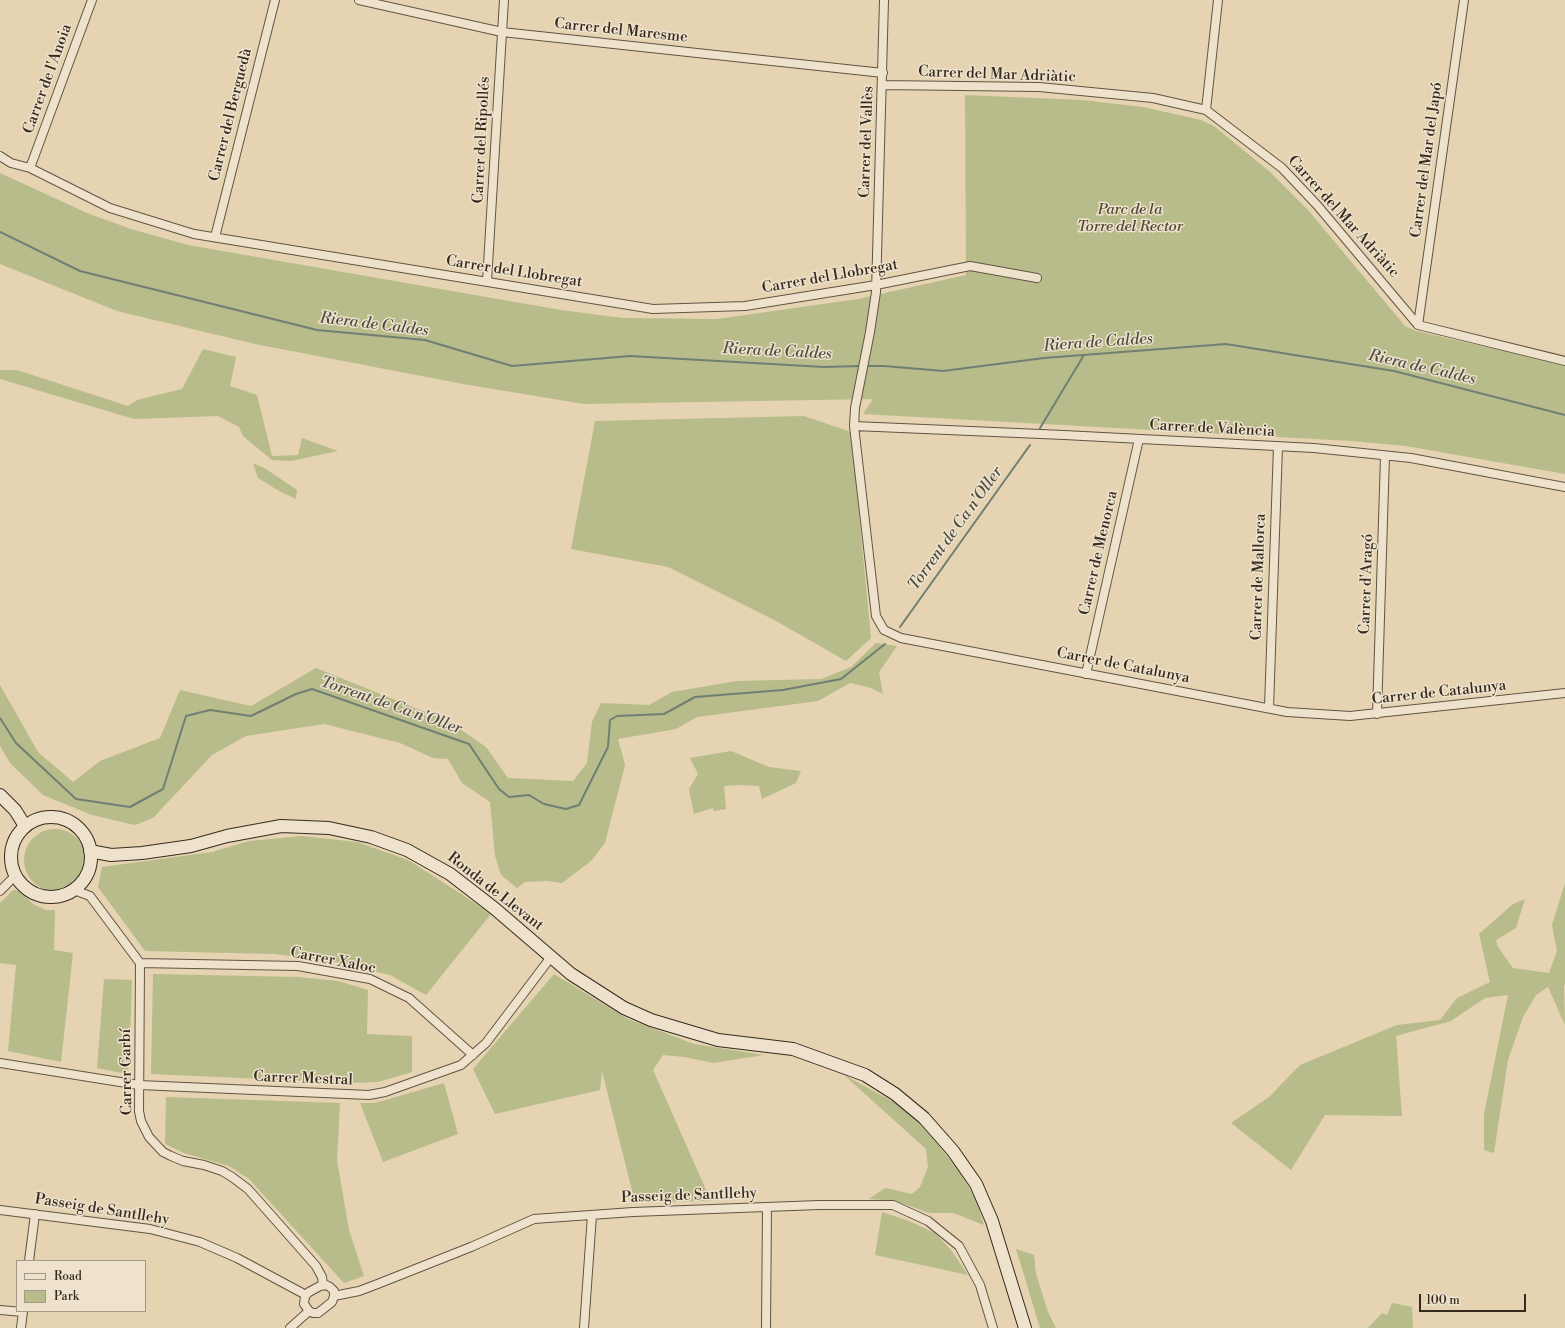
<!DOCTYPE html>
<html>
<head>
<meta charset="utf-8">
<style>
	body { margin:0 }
	#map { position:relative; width:1565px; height:1328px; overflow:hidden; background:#e5d3b2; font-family:"Libre Bodoni",serif }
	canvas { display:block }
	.legend { position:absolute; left:16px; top:1260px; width:130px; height:52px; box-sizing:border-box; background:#eee2cd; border:1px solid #a49887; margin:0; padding:5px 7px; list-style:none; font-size:12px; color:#362a1e }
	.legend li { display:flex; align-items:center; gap:8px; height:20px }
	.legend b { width:20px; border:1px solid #a49887 }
	.scale { position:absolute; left:1419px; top:1294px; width:107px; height:18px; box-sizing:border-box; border:2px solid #362a1e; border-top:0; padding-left:5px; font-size:12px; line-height:14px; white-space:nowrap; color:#362a1e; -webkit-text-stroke:3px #eee2cd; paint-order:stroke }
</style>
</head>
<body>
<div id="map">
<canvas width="1565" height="1328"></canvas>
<ul class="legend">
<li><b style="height:5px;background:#eee2cd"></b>Road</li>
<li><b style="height:11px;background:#b7bc8a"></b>Park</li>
</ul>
<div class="scale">100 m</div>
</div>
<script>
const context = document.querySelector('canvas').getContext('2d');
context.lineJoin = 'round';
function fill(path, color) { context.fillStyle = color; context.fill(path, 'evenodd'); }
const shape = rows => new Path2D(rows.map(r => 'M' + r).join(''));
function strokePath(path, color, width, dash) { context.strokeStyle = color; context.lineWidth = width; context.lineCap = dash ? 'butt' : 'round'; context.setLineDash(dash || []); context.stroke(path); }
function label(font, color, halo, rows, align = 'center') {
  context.font = font + ' "Libre Bodoni",serif'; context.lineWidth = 3; context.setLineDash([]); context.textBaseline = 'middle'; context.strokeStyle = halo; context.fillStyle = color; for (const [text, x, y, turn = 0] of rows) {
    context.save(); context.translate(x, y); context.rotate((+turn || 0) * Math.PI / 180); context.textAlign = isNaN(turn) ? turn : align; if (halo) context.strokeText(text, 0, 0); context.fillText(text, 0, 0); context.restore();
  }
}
fill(shape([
	[965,95,1082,100,1143,107,1201,120,1214,126,1269,171,1308,210,1405,326,1416,331,1464,342,1565,364,1565,474,1406,446,1351,441,863,414,873,399,584,404,463,384,255,344,117,311,0,264,0,173,87,213,131,229,188,245,561,310,623,318,717,319,858,299,966,275],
	[203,349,236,357,230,386,257,395,272,456,298,455,302,438,338,451,291,461,272,460,243,436,239,427,218,416,134,419,0,379,0,370,17,370,128,406,137,400,182,389],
	[804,416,851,432,871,638,846,661,778,622,668,567,571,549,595,421],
	[253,463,266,469,297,490,296,499,279,491,258,478],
	[876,643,897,646,879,672,883,694,871,688,850,683,818,701,697,717,676,729,618,739,625,765,605,843,591,861,562,883,547,881,525,882,517,888,501,875,495,856,490,802,462,783,448,759,433,758,400,743,324,724,246,736,212,755,153,818,135,825,92,815,43,795,10,763,0,746,0,685,38,752,73,782,100,761,160,738,180,690,251,706,316,668,450,722,486,747,508,778,573,781,587,763,592,722,601,703,649,705,672,692,737,681,821,679,851,667],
	[731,751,769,767,801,771,796,783,762,799,759,786,741,785,724,786,726,809,714,811,713,808,694,814,689,789,698,774,690,758],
	'24 860a31 31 0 1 1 62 0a31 31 0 1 1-62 0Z',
	[302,836,357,842,408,860,466,897,491,914,426,995,390,975,331,961,274,954,145,951,98,887,102,867,212,852,249,841],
	[1565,883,1565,983,1564,986,1565,1025,1548,987,1536,995,1523,1017,1508,1060,1494,1153,1484,1150,1484,1114,1508,995,1485,998,1451,1021,1396,1036,1402,1116,1325,1115,1291,1170,1231,1123,1269,1097,1300,1065,1397,1025,1440,1020,1457,998,1490,982,1479,934,1513,904,1525,899,1516,928,1496,940,1498,947,1513,968,1549,973,1557,951,1552,925],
	[13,890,20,891,33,904,46,910,55,910,54,950,73,953,61,1062,8,1051,16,965,0,963,0,903],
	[153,974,298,977,338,981,368,990,367,1034,412,1036,412,1072,378,1082,352,1083,151,1074],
	[554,974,628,1019,694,1044,764,1055,713,1063,685,1057,663,1055,653,1070,711,1201,635,1202,602,1071,600,1090,495,1114,473,1069],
	[104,979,132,980,129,1067,127,1071,122,1073,97,1068],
	[844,1075,901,1106,922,1126,940,1147,958,1170,976,1199,984,1225,953,1213,929,1213,896,1201,869,1199,885,1188,912,1194,920,1187,928,1167,926,1149],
	[444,1083,458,1134,383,1162,360,1103,375,1103],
	[166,1097,340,1103,337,1160,349,1230,364,1276,344,1283,249,1179,229,1166,184,1153,165,1144],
	[882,1212,909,1221,935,1233,951,1250,968,1275,875,1255],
	[1016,1249,1034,1255,1036,1274,1048,1312,1056,1328,1040,1328],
	[1392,1303,1412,1307,1413,1328,1368,1328,1382,1313,1387,1315]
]), '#b7bc8a');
strokePath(shape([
	[0,232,80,271,317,330,425,340,512,366,630,356,824,367,861,366],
	[866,366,884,366,943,371,1044,358,1226,344,1394,371,1565,415],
	[1040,428,1084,355],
	[900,627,1030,445],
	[0,718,16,743,76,799,130,807,163,789,186,716,210,710,251,716,296,694,312,689,469,744,499,789,509,797,529,795,544,804,566,809,579,805,608,747,610,720,617,716,664,714,695,697,783,690,841,679,885,644]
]), '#707f74', 2);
const street = shape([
	[359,0,502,32,883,73],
	[884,0,876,292,870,332,855,408,854,426,876,616,884,630,901,638,1287,712,1350,716,1565,693],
	[883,85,1039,87,1153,98,1206,110,1282,168,1317,205,1418,325,1565,361],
	[1206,110,1218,0],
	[0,156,11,163,30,168,110,208,194,234,653,309,745,306,876,285,970,266,1037,278],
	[30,168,92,0],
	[215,237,275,0],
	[487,281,504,0],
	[1418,325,1464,0],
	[854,426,1064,435,1314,448,1411,458,1565,487],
	[1086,674,1139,439],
	[1269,708,1278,446],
	[1377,714,1385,456],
	[74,890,90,896,140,963,139,1111,141,1121,149,1137,163,1152,171,1156,183,1161,204,1165,222,1171,232,1177,248,1189,316,1266,322,1277,323,1285],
	[0,891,15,876],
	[140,963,298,966,370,979,409,998,473,1055],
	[0,1063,139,1085,369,1095,385,1092,461,1065,486,1043,551,957],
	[0,1210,150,1229,200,1242,237,1258,306,1295],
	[29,1261,35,1214],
	[326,1285,330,1287,334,1291,334,1296,332,1302,318,1313,313,1313,309,1311,304,1304,305,1296,309,1292,320,1286,326,1285],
	[334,1296,359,1291,375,1285,471,1247,534,1219,633,1212,819,1205,893,1205,928,1221,959,1246,980,1285,993,1328],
	[0,1310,23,1312],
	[21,1328,23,1311],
	[290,1328,309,1311],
	[584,1328,592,1215],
	[766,1328,767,1207]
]);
const secondary = shape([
	[0,795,15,810,25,826],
	'11 857a40 40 0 1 1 80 0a40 40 0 1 1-80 0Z',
	[90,851,111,855,142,853,191,846,227,836,281,826,329,828,371,837,407,850,450,874,494,908,571,974,624,1008,651,1020,718,1040,793,1049,865,1075,895,1094,924,1118,953,1151,976,1184,992,1221,1025,1328]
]);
strokePath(street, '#625443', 10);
strokePath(secondary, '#362a1e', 14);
strokePath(street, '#eee2cd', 8);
strokePath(secondary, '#eee2cd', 12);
label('15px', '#362a1e', '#eee2cd', [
	["Carrer del Maresme",621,31,6],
	["Carrer del Mar Adriàtic",997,75,2],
	["Carrer de l'Anoia",48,79,-70],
	["Carrer del Berguedà",231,115,-76],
	["Carrer del Ripollés",482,140,-87],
	["Carrer del Vallès",867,142,-88],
	["Carrer del Mar del Japó",1427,160,-82],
	["Carrer del Mar Adriàtic",1343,217,48],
	["Carrer del Llobregat",514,272,9],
	["Carrer del Llobregat",830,277,-10],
	["Carrer de València",1212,429,3],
	["Carrer de Menorca",1099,553,-77],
	["Carrer de Mallorca",1259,577,-88],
	["Carrer d'Aragó",1367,584,-88],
	["Carrer de Catalunya",1123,666,11],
	["Carrer de Catalunya",1439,693,-6],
	["Ronda de Llevant",495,892,38],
	["Carrer Xaloc",333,961,11],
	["Carrer Garbí",127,1072,-91],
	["Carrer Mestral",303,1079,2],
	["Passeig de Santllehy",689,1196,-2],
	["Passeig de Santllehy",102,1210,9]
]);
label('italic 15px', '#504734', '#eee2cd', [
	["Parc de la",1130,210],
	["Torre del Rector",1130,227]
]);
label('italic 16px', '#4e4d42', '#eee2cd', [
	["Riera de Caldes",374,325,7],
	["Riera de Caldes",1098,343,-4],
	["Riera de Caldes",777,352,3],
	["Riera de Caldes",1422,368,13],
	["Torrent de Ca n'Oller",956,529,-54],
	["Torrent de Ca n'Oller",391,706,19]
]);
</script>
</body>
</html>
